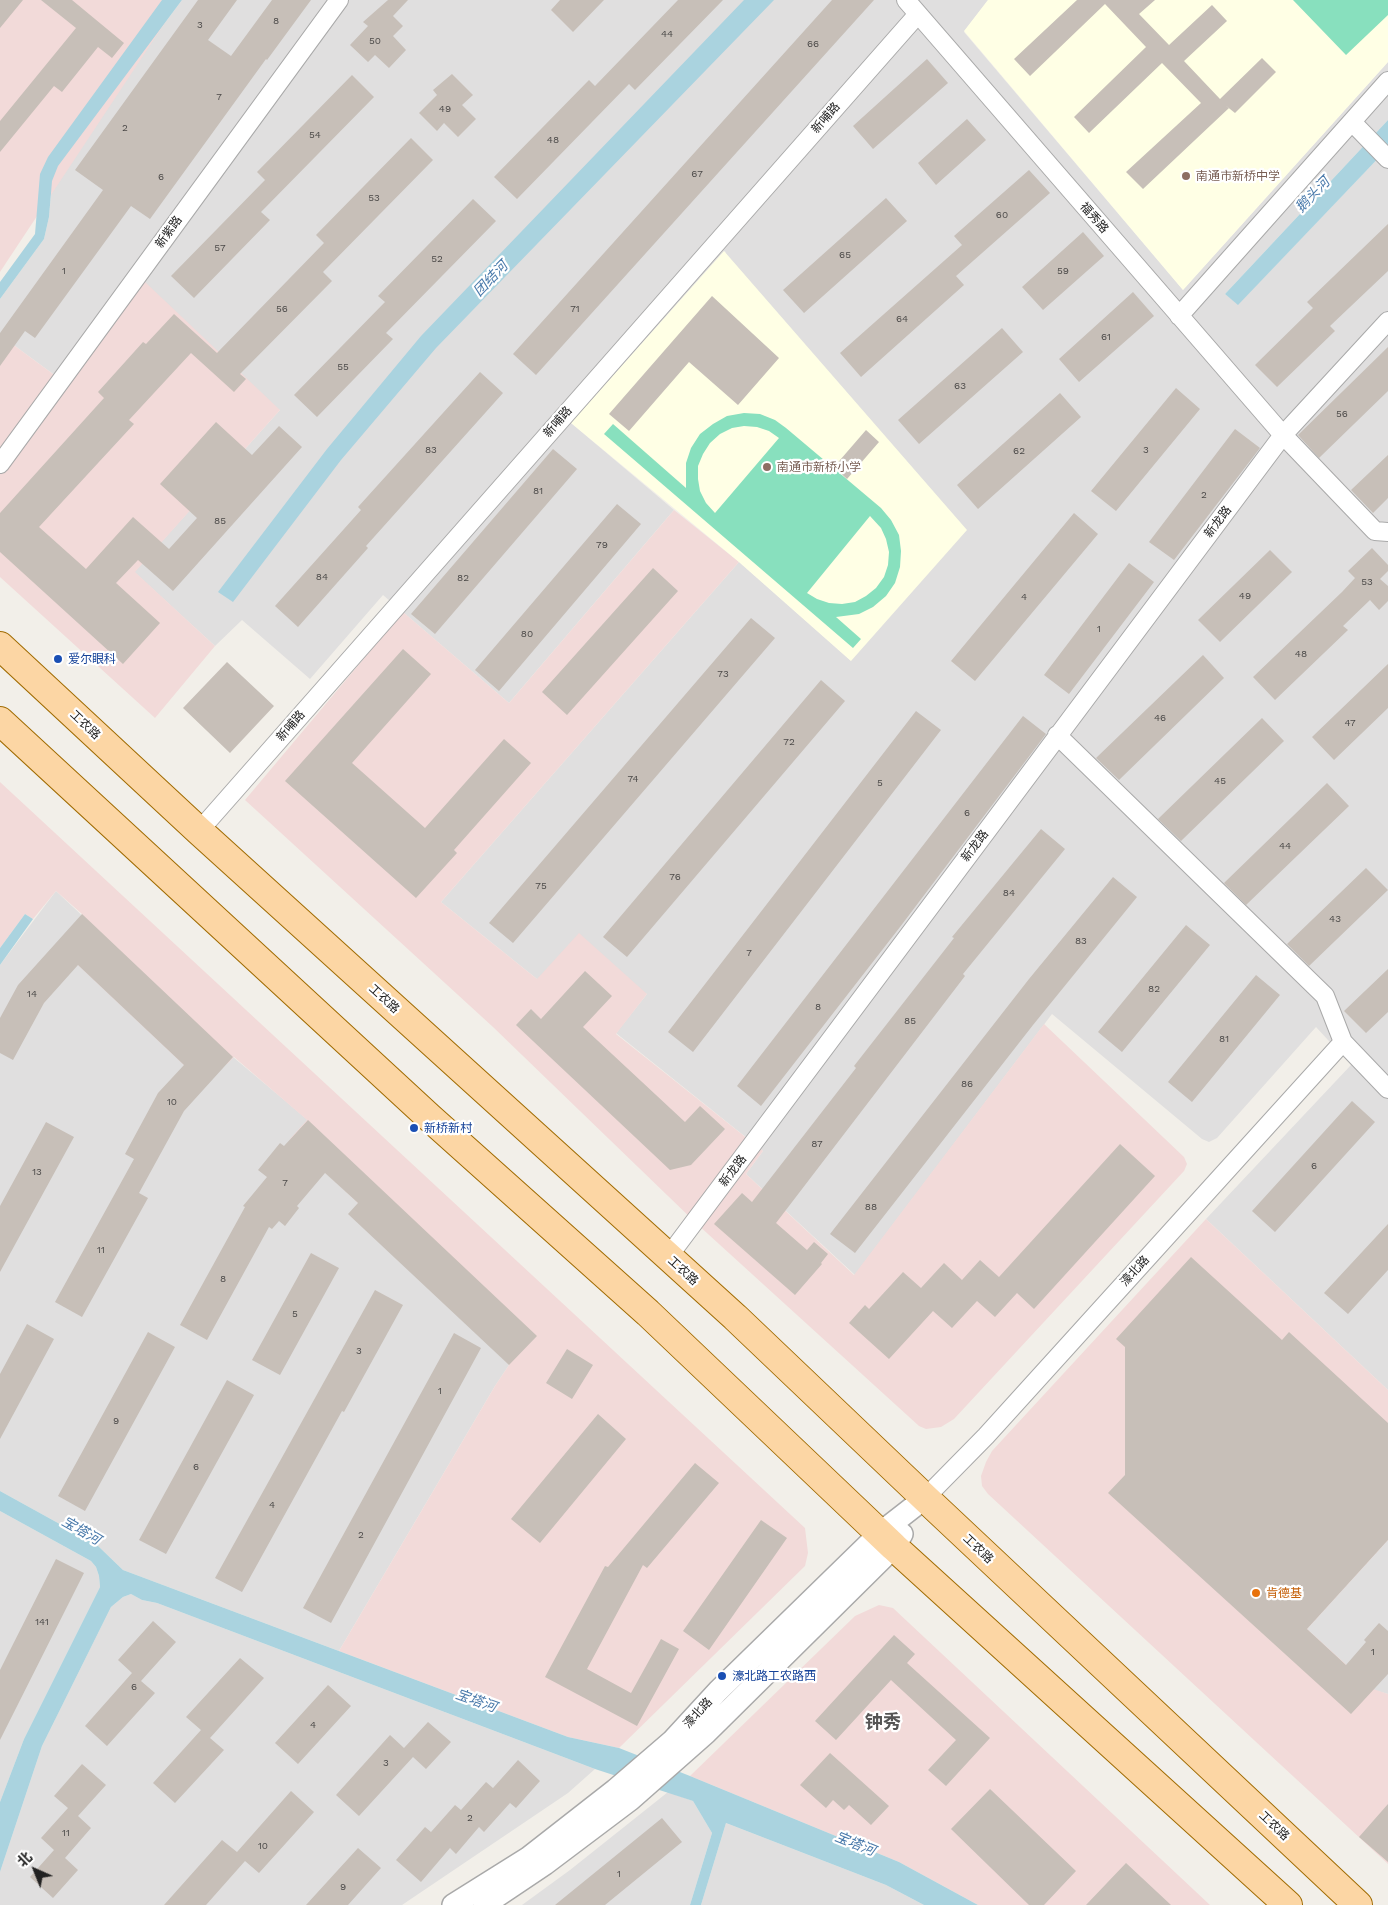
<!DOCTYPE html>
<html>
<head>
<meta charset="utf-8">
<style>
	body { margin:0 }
	#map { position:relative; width:1388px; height:1905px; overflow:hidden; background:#f2efe9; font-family:"Work Sans","Noto Sans SC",sans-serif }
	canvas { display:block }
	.north { position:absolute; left:10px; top:1845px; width:50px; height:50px; -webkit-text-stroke:4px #fff; paint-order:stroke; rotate:316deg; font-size:14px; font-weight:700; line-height:20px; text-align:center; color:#222 }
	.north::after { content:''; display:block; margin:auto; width:18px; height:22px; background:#222; clip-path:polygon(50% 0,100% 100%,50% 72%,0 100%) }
</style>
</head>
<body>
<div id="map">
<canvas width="1388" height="1905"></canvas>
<div class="north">北</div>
</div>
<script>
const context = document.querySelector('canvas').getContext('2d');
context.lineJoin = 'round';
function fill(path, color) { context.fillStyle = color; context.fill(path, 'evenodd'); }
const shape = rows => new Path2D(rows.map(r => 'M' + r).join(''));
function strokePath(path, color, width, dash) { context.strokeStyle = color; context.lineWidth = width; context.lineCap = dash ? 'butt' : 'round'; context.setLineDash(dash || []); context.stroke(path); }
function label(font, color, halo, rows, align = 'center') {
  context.font = font + ' "Work Sans","Noto Sans SC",sans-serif'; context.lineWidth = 4.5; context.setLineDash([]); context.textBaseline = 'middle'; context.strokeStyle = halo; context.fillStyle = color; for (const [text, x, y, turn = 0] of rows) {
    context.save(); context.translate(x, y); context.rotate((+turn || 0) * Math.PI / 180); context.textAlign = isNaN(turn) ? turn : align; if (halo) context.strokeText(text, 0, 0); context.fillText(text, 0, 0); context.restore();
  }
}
fill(shape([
	[182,0,988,0,964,32,1183,290,1388,62,1388,120,1225,294,1238,304,1388,148,1388,1390,1206,1219,1351,1065,1316,1027,1217,1138,1209,1142,1202,1139,1052,1014,855,1275,746,1174,763,1151,616,1033,647,994,537,979,441,902,739,562,851,661,725,251,571,423,674,510,509,703,383,595,310,679,242,620,215,646,134,572,280,410,68,385,0,335,0,299,44,239,49,217,52,181,58,166],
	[56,891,233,1057,308,1120,290,1140,358,1203,509,1365,495,1386,339,1651,123,1570,96,1544,0,1491,0,965],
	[0,1511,91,1561,96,1567,99,1576,100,1587,24,1739,0,1802],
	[1388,1540,1388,1694,1373,1690,1307,1629],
	[131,1594,142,1600,157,1603,595,1769,568,1793,402,1905,0,1905,0,1872,42,1746,111,1607,123,1597],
	[668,1792,693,1801,712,1833,690,1905,522,1905,570,1870],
	[726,1823,886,1885,924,1905,701,1905]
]), '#e0dfdf');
fill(shape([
	[0,0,180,0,0,272],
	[144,281,280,410,135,572,215,646,155,718,0,577,0,335,68,385],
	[674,510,739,562,441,902,537,979,579,933,647,994,616,1034,763,1151,746,1174,854,1275,1044,1024,1184,1157,1187,1164,1184,1171,954,1419,941,1427,926,1429,919,1426,697,1224,493,1027,245,800,403,612,509,703],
	[0,782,805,1528,808,1553,805,1566,619,1748,568,1737,339,1651,495,1386,509,1365,358,1203,290,1139,307,1120,234,1057,227,1064,203,1043,184,1065,78,965,82,914,56,891,33,919,25,914,0,948],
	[1206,1219,1388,1390,1388,1540,1307,1629,1373,1689,1388,1694,1388,1864,988,1494,982,1486,981,1476,986,1462,992,1451],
	[879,1605,893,1608,1210,1905,978,1905,899,1862,690,1776,855,1616]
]), '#f2dad9');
fill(shape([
	[988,0,1388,0,1388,62,1183,290,964,31],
	[724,251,967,530,851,661,739,562,571,423]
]), '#ffffe5');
fill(shape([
	[1293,0,1388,0,1388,15,1346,55],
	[744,413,760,414,775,420,786,428,881,508,891,520,899,535,901,551,900,567,895,583,886,596,873,607,859,614,836,617,861,639,853,648,604,434,613,424,686,488,686,463,691,448,700,434,713,424,727,416],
	[744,426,757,427,769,431,779,438,715,513,706,503,700,491,698,479,698,466,703,454,710,443,720,434,732,428],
	[870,516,881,528,886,539,889,552,888,565,884,577,876,588,866,596,855,602,842,604,829,603,817,599,807,593]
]), '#88e0be');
fill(shape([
	[162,0,182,0,58,166,52,181,49,217,44,239,0,299,0,282,35,234,40,174,48,157],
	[744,0,774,0,436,348,341,460,233,602,218,592,327,449,421,336],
	[1388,120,1388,148,1238,305,1225,294],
	[25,914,33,919,0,965,0,948],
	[0,1491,96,1544,123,1570,568,1737,619,1748,690,1776,899,1862,978,1905,924,1905,886,1885,726,1823,701,1905,690,1905,712,1833,693,1801,595,1769,157,1603,142,1600,131,1594,123,1597,111,1607,42,1746,0,1872,0,1802,24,1739,100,1587,99,1576,96,1567,91,1561,0,1511]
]), '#aad3df');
fill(shape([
	[0,0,23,0,0,28],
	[41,0,72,0,124,43,112,58,98,47,62,92,54,86,0,152,0,121,76,28],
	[198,0,237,0,208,40,231,56,272,0,311,0,267,60,266,59,150,219,131,206,35,338,25,331,0,366,0,333,103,190,75,170],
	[388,0,408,0,393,16,403,26,393,36,406,50,389,68,375,55,368,62,350,45,368,26,363,22],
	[560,0,604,0,573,32,551,10],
	[678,0,723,0,635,90,629,84,517,199,494,177,589,80,595,86],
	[832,0,874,0,536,375,513,354],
	[1077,0,1155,0,1139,14,1169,45,1212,5,1227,21,1184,61,1220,99,1262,58,1276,72,1235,113,1225,105,1229,108,1143,189,1126,172,1201,103,1162,63,1089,133,1074,117,1146,47,1105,4,1030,76,1014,59],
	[927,59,948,83,873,149,853,126],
	[452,74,473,95,462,105,476,119,458,137,444,123,437,131,419,113,437,95,433,90],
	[352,75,374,97,261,212,270,220,194,298,171,276,265,180,257,172],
	[967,119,986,140,936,185,918,163],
	[411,138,433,160,323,272,332,281,240,374,246,379,234,392,191,353,129,420,134,424,39,527,86,569,133,517,169,549,197,518,160,484,216,422,252,455,279,426,302,447,173,591,138,560,116,583,160,623,123,664,0,552,0,513,104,398,98,392,143,342,146,344,174,314,217,353,324,243,316,235],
	[1029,170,1050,193,956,276,964,285,861,377,840,353,962,245,954,236],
	[886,198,907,221,804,313,783,290],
	[473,199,496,221,386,333,393,339,317,417,294,395,385,302,378,296],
	[1388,224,1388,271,1330,326,1335,331,1277,387,1255,365,1313,308,1307,302],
	[1083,232,1104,256,1043,310,1022,287],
	[1133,292,1154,316,1079,382,1059,359],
	[712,296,779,358,738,405,689,362,629,431,609,414],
	[1002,328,1023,352,919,444,898,420],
	[1388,347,1388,391,1319,458,1298,435],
	[480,372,503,393,366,546,368,548,298,627,275,606,361,510,358,507],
	[1176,388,1200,409,1116,511,1091,491],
	[1060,393,1081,417,978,509,957,485],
	[1235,429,1260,448,1174,560,1149,542],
	[866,430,879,442,847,479,834,467],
	[553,449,577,469,435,634,411,614],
	[1388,455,1388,498,1373,513,1351,490],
	[617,504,641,524,499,691,475,670],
	[1074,513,1098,534,975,681,951,661],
	[1372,548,1388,565,1388,571,1380,579,1388,586,1388,601,1379,610,1370,600,1343,626,1348,630,1275,700,1253,677,1342,592,1355,578,1348,571],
	[1270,550,1292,572,1220,642,1198,620],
	[1129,563,1154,582,1069,694,1044,675],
	[653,568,678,591,567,715,542,692],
	[751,618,775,638,513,943,489,923],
	[403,649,431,674,352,763,425,828,504,739,531,763,454,850,457,853,416,898,285,781],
	[1203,655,1224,678,1119,780,1096,758],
	[227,662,274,706,230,753,183,708],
	[1388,664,1388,708,1334,760,1312,737],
	[821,680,845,701,627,957,603,937],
	[916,711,941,730,693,1052,668,1032],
	[1023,716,1046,734,900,927,761,1106,737,1086],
	[1262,718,1284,741,1181,841,1158,819],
	[1327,783,1349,806,1246,905,1224,883],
	[1041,829,1065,849,963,974,965,976,776,1223,807,1250,814,1242,828,1254,821,1263,822,1264,795,1295,714,1224,742,1193,752,1202,856,1068,854,1066,954,938,952,937],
	[1366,868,1388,890,1309,966,1287,944],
	[1113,877,1137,897,1033,1025,855,1253,830,1234,1029,979],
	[82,914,233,1057,184,1111,139,1193,148,1198,82,1317,55,1302,134,1159,125,1154,158,1093,184,1065,78,965,44,1003,13,1060,0,1053,0,1018,18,985],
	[1186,925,1210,945,1122,1052,1098,1032],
	[1388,969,1388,1012,1366,1033,1344,1011],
	[585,971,612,996,583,1027,685,1122,700,1106,725,1129,691,1165,670,1170,516,1025,531,1009,541,1019],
	[1256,975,1280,995,1192,1102,1168,1082],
	[1352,1101,1375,1122,1275,1232,1252,1211],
	[308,1120,537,1336,509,1365,348,1214,358,1203,325,1173,297,1206,299,1208,285,1226,279,1221,272,1229,269,1227,207,1340,180,1325,245,1207,243,1206,267,1177,258,1170,280,1143,284,1146],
	[46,1122,74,1137,0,1272,0,1206],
	[1120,1144,1155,1176,1034,1309,1017,1293,995,1317,977,1301,952,1328,933,1311,889,1359,849,1323,865,1305,869,1309,903,1272,921,1288,944,1263,962,1280,980,1260,999,1277],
	[1388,1224,1388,1270,1348,1314,1324,1293],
	[311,1253,339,1268,280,1375,252,1360],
	[1191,1257,1282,1340,1289,1332,1388,1423,1388,1540,1307,1629,1346,1665,1366,1642,1364,1640,1379,1623,1388,1631,1388,1674,1351,1714,1108,1493,1125,1475,1125,1347,1116,1339],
	[375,1290,403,1305,344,1412,342,1411,242,1592,215,1578],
	[27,1324,54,1339,0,1439,0,1374],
	[148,1332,175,1347,85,1511,58,1496],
	[454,1333,481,1348,331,1623,303,1608],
	[567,1349,593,1365,572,1399,546,1383],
	[227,1380,254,1395,166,1554,139,1540],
	[598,1414,626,1439,540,1543,511,1519],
	[695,1463,719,1483,647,1568,643,1565,587,1669,631,1693,661,1639,679,1649,637,1726,545,1677,605,1566,608,1567],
	[761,1520,787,1538,709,1650,683,1631],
	[56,1559,84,1573,0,1740,0,1670],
	[153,1621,176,1642,141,1681,155,1693,107,1746,85,1726,132,1673,118,1660],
	[894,1635,915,1654,907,1663,990,1738,946,1786,928,1770,956,1740,891,1680,836,1740,815,1721],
	[240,1658,264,1678,210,1738,224,1750,175,1803,153,1783,201,1730,186,1717],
	[328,1685,351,1706,298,1764,275,1743],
	[428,1722,451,1742,426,1769,413,1757,359,1816,336,1795,390,1735,404,1748],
	[830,1753,889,1806,871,1825,849,1805,844,1810,833,1800,826,1808,800,1785],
	[518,1760,540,1781,516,1808,510,1803,484,1832,479,1827,456,1854,450,1848,421,1882,396,1860,425,1827,431,1832,455,1805,461,1810,486,1782,493,1788],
	[82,1764,106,1785,78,1816,91,1828,65,1858,78,1870,53,1898,30,1877,54,1850,41,1838,68,1808,54,1796],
	[990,1789,1076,1871,1044,1905,1029,1905,951,1829],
	[291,1791,314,1812,259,1873,245,1861,206,1905,164,1905,222,1840,237,1852],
	[1388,1804,1388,1862,1359,1837],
	[662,1818,682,1842,605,1905,555,1905],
	[358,1848,381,1868,348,1905,306,1905],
	[1126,1863,1171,1905,1086,1905]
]), '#c7bfb8');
const minor = shape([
	[906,0,1283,435,1375,531,1388,532],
	[1352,122,1388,159],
	[1179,316,1388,81],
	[0,464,339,0],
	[1057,735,1325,996,1343,1042,1388,1089],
	[199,831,918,14],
	[668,1257,1283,435,1388,321],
	[925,1498,986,1436,1343,1042]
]);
const tertiary = shape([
	[453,1905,528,1858,615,1790,672,1741,718,1691,880,1533,925,1498],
	[484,1905,545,1864,630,1800,706,1733,894,1547,902,1534]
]);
const primary = shape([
	[0,646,199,831,735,1317,925,1498,1358,1905],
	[0,721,429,1117,648,1313,894,1547,1288,1905]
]);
strokePath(minor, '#a9a9a9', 20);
strokePath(tertiary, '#a9a9a9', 24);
strokePath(primary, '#a06b00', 30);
strokePath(minor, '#fff', 18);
strokePath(tertiary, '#fff', 21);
strokePath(primary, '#fcd6a4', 28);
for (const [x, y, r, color] of [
	[1186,176,5,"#8d6e63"],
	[767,467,5,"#8d6e63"],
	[58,659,5,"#1a4fb4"],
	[414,1128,5,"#1a4fb4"],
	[1256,1593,5,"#e8710a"],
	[722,1676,5,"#1a4fb4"]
]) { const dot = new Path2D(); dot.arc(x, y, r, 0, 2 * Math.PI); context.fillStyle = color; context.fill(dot); strokePath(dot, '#fff', 2); }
label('10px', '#4b4948', null, [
	["8",276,21],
	["3",200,25],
	["44",667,34],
	["50",375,41],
	["66",813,44],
	["7",219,97],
	["49",445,109],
	["2",125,128],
	["54",315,135],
	["48",553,140],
	["67",697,174],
	["6",161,177],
	["53",374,198],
	["60",1002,215],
	["57",220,248],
	["65",845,255],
	["52",437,259],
	["1",64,271],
	["59",1063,271],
	["56",282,309],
	["71",575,309],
	["64",902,319],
	["61",1106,337],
	["55",343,367],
	["63",960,386],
	["56",1342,414],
	["83",431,450],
	["3",1146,450],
	["62",1019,451],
	["81",538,491],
	["2",1204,495],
	["85",220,521],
	["79",602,545],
	["84",322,577],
	["82",463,578],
	["53",1367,582],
	["49",1245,596],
	["4",1024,597],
	["1",1099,629],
	["80",527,634],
	["48",1301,654],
	["73",723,674],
	["46",1160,718],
	["47",1350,723],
	["72",789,742],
	["74",633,779],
	["45",1220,781],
	["5",880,783],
	["6",967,813],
	["44",1285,846],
	["76",675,877],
	["75",541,886],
	["84",1009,893],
	["43",1335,919],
	["83",1081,941],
	["7",749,953],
	["82",1154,989],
	["14",32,994],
	["8",818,1007],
	["85",910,1021],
	["81",1224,1039],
	["86",967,1084],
	["10",172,1102],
	["87",817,1144],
	["6",1314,1166],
	["13",37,1172],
	["7",285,1183],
	["88",871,1207],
	["11",101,1250],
	["8",223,1279],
	["5",295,1314],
	["3",359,1351],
	["1",440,1391],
	["9",116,1421],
	["6",196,1467],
	["4",272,1505],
	["2",361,1535],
	["141",42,1622],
	["1",1373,1652],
	["6",134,1687],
	["4",313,1725],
	["3",386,1763],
	["2",470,1818],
	["11",66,1833],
	["10",263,1846],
	["1",619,1874],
	["9",343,1887]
]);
label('12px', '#222', '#fff', [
	["新哺路",826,118,-49],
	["福秀路",1094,218,49],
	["新紫路",169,232,-54],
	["新哺路",558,422,-49],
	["新龙路",1218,522,-53],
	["工农路",85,725,43],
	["新哺路",291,726,-49],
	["新龙路",975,846,-53],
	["工农路",384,999,42],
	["新龙路",733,1171,-53],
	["工农路",683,1271,42],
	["濠北路",1135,1271,-48],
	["工农路",978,1549,43],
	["濠北路",698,1713,-48],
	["工农路",1274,1826,43]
]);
label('12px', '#785e54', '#fff', [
	["南通市新桥中学",1196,176],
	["南通市新桥小学",777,467]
], 'left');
label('12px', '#164399', '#fff', [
	["爱尔眼科",68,659],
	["新桥新村",424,1128],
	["濠北路工农路西",732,1676]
], 'left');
label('12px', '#c56008', '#fff', [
	["肯德基",1266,1593]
], 'left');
label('italic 14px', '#4a7aab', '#fff', [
	["鹅头河",1313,195,-46],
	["团结河",491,279,-46],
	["宝塔河",81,1531,30],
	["宝塔河",476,1701,20],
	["宝塔河",855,1844,22]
]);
label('bold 18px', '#555', '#fff', [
	["钟秀",883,1723]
]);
</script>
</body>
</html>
